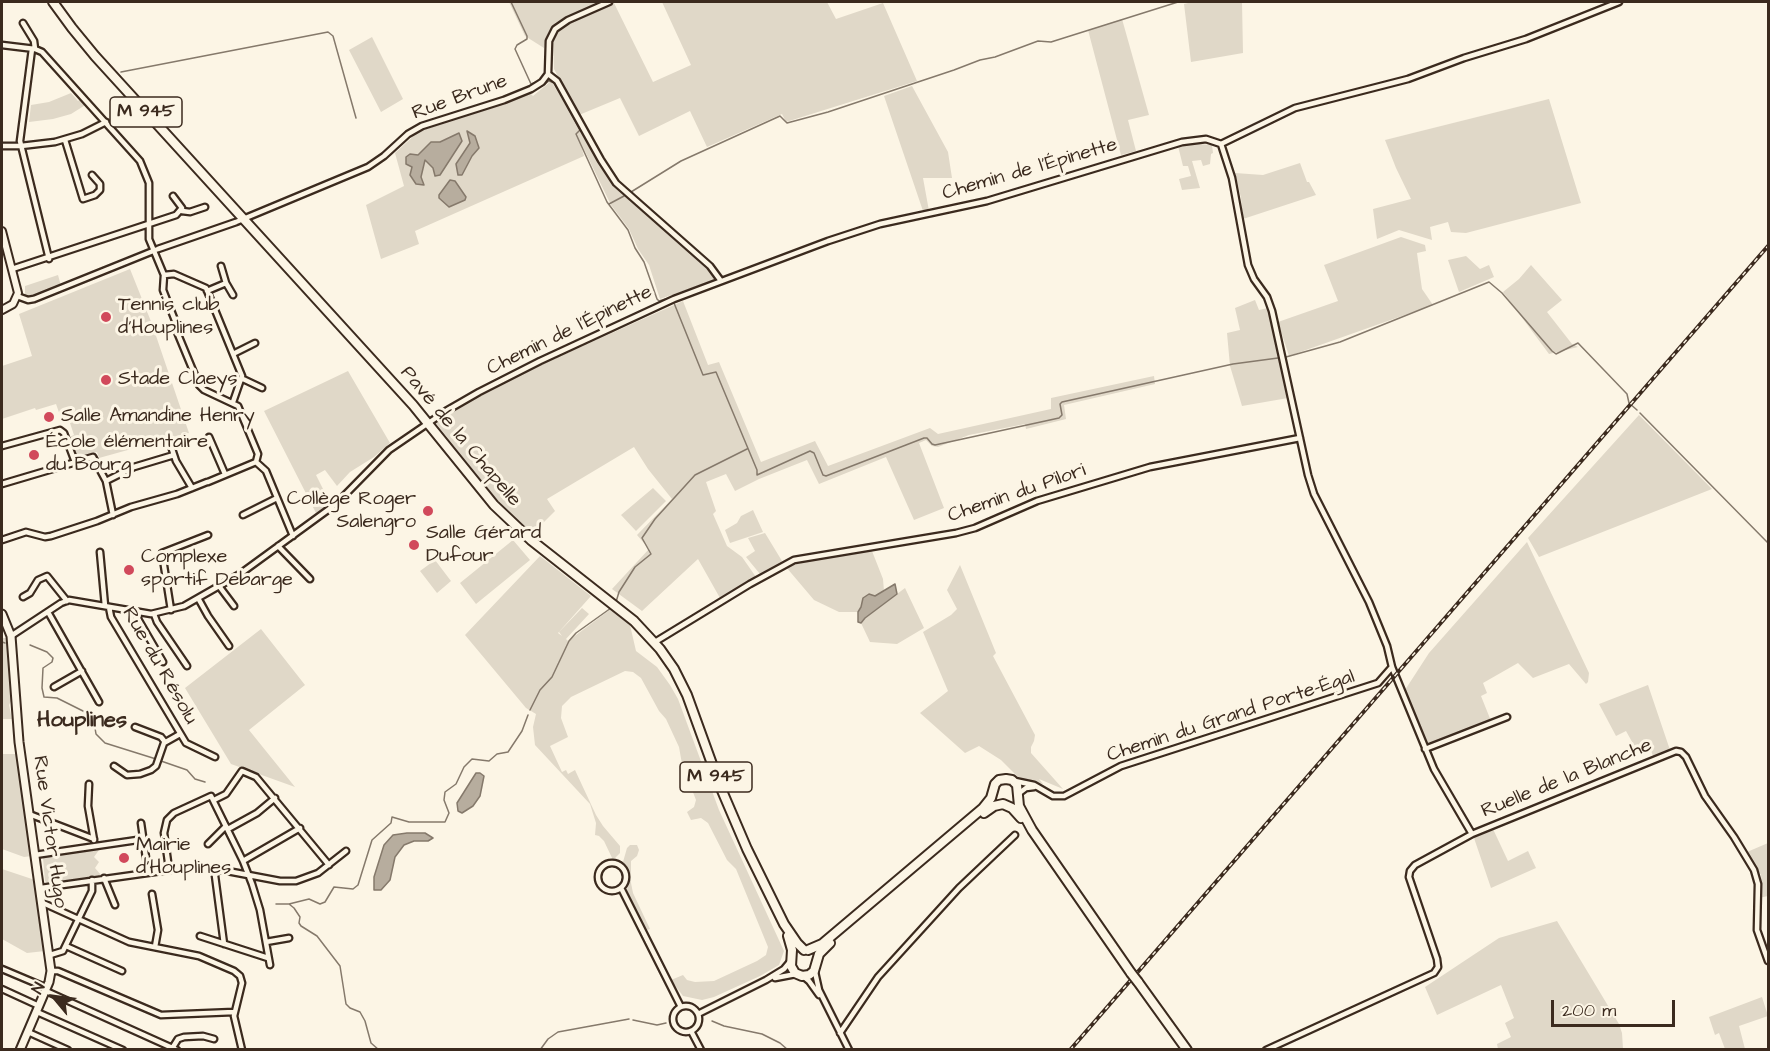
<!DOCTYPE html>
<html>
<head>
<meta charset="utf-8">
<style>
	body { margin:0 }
	#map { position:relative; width:1770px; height:1051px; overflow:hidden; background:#fcf5e5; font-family:"Architects Daughter",sans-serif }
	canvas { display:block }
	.frame { position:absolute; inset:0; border:3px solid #3b2a1e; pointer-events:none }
	.north { position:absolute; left:24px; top:967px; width:60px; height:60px; -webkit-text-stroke:4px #fcf5e5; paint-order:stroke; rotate:299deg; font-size:16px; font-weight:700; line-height:24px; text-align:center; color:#3b2a1e }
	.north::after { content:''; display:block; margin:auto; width:21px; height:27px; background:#3b2a1e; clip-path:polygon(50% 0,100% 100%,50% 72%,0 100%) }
	.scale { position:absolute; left:1551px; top:1000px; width:124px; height:27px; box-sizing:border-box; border:3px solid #3b2a1e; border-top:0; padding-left:8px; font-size:18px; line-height:21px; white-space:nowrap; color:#3b2a1e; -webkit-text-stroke:4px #fcf5e5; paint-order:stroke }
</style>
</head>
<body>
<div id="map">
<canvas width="1770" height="1051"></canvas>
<div class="frame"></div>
<div class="north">N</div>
<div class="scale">200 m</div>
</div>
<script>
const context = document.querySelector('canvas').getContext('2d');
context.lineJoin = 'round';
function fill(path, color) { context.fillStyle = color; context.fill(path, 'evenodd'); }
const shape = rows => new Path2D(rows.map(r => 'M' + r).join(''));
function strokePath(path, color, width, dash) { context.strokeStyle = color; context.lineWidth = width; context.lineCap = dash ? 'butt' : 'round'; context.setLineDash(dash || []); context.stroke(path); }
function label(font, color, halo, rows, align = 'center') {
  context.font = font + ' "Architects Daughter",sans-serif'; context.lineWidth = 6; context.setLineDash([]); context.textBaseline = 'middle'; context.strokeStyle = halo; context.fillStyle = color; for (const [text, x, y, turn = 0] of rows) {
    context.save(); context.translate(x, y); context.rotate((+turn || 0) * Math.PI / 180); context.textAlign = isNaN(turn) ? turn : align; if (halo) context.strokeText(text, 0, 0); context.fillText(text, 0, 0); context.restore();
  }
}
fill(shape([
	[509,2,601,2,567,17,557,23,549,32,544,48,525,36],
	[662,2,827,2,836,19,883,3,917,81,786,122,782,114,707,147,690,111,639,136,620,98,579,115,554,69,553,39,558,29,614,3,653,82,691,65],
	[1192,2,1242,2,1243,53,1191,62,1184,4],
	[1122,19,1149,115,1128,120,1136,151,1121,155,1088,30],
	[372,37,403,99,381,112,349,50],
	[551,81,613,183,714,274,717,279,660,299,649,265,638,249,629,229,611,205,579,139,584,156,415,231,419,244,381,259,366,205,404,186,395,153,418,132,530,93,533,96],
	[912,86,948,152,952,178,923,178,929,211,923,211,884,96],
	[71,93,78,101,82,98,87,104,71,114,53,119,29,122,31,105,49,102],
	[1549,99,1581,203,1466,233,1451,232,1448,222,1430,227,1432,240,1399,230,1377,239,1373,209,1411,199,1396,168,1385,140],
	[1199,144,1212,145,1213,153,1211,154,1210,164,1203,166,1201,160,1192,161,1200,188,1182,190,1179,179,1191,176,1188,166,1183,166,1178,146],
	[1300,163,1307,182,1309,182,1316,195,1243,219,1241,198,1235,173,1263,175],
	[1401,237,1425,245,1426,251,1417,253,1422,289,1433,305,1289,356,1278,322,1338,301,1324,265],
	[1466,256,1480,269,1489,265,1494,277,1459,292,1448,260],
	[1531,265,1562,300,1547,312,1572,344,1578,347,1549,354,1503,292,1519,279],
	[130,269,152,324,189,433,99,458,97,452,75,458,67,438,74,435,70,423,72,422,70,416,61,418,56,404,36,410,35,408,2,419,2,366,32,356,19,314],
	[58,275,61,286,33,297,25,297,25,286],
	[1255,300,1259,310,1268,308,1288,398,1242,406,1230,366,1227,333,1240,330,1235,308],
	[683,301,708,365,719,362,761,462,815,441,828,466,930,428,938,434,1051,409,1051,398,1154,376,1155,384,1064,405,1066,419,1026,429,1025,424,969,435,938,447,932,446,926,440,919,443,944,508,914,520,886,457,819,484,807,460,759,479,735,491,726,474,706,482,716,511,713,514,727,546,742,557,756,577,720,598,698,559,642,611,612,589,649,549,637,535,672,499,648,469,634,447,547,499,555,511,533,533,510,514,487,488,435,422,474,399,536,367],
	[348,371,390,443,374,457,350,472,337,486,325,470,316,475,330,503,316,513,264,411],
	[1639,415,1712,489,1539,557,1528,538],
	[653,488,666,501,636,531,621,515],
	[753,510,763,532,730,543,725,530,737,523,741,516],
	[765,533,782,561,760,574,746,557,755,551,748,538],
	[513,540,530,560,476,604,460,583],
	[1527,542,1589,673,1588,682,1586,684,1569,664,1533,678,1518,663,1483,683,1487,693,1481,696,1491,721,1432,744,1426,744,1405,690,1429,653],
	[872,551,883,579,884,591,861,607,858,612,839,612,814,600,786,567,820,558],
	[540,556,591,596,558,633,562,636,559,632,582,608,589,614,566,639,568,641,611,609,630,625,636,651,657,667,670,685,678,699,719,810,784,951,779,965,760,976,714,997,702,1000,683,996,671,980,683,975,687,980,695,982,714,981,757,961,766,955,768,947,736,869,727,860,708,823,701,818,691,820,687,812,694,807,696,800,682,764,679,747,666,719,659,711,641,678,633,672,625,671,571,697,562,706,561,718,568,737,550,746,562,772,566,770,568,774,575,770,596,815,603,826,620,846,620,853,613,860,604,841,599,836,595,835,596,823,590,804,535,745,533,727,536,714,526,708,465,635],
	[435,560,451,581,437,593,420,571],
	[960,565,996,653,993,656,1035,735,1034,741,1031,747,1031,753,1063,789,1039,779,1043,784,1021,780,1001,760,979,746,965,753,920,713,948,691,923,632,951,615,957,609,947,590],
	[905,588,924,628,897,644,870,642,861,623,865,618],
	[261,629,305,685,249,730,295,787,231,764,185,688],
	[2,638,6,638,8,647,11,693,11,701,9,705,12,719,2,719],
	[1648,685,1670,750,1654,758,1648,744,1636,749,1626,731,1616,736,1599,704],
	[2,754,16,754,32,856,24,857,2,849],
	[1493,829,1508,861,1528,851,1536,868,1491,888,1474,838],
	[1768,843,1768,896,1759,898,1762,887,1761,875,1747,852],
	[630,845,637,845,639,850,637,856,631,861,631,883,633,893,650,929,647,930,627,891,629,874,623,862,627,848],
	[98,849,99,850,94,857,99,862,95,868,101,875,47,883,45,881,43,858],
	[2,869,35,880,45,951,27,953,2,939],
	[1557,921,1619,1024,1622,1033,1623,1049,1498,1049,1497,1044,1511,1037,1505,1023,1514,1018,1501,985,1437,1015,1425,987,1499,938],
	[1762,997,1768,1016,1739,1026,1745,1049,1725,1049,1719,1033,1715,1035,1709,1017]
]), '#e0d8c8');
const water = shape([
	[467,131,475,136,479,148,472,156,462,175,458,175,456,164,470,143,467,131],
	[459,133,462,141,440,175,435,176,433,168,425,160,421,177,424,185,416,184,410,175,412,167,406,164,406,157,410,154,418,155,431,142,440,142,459,133],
	[450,180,455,181,466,197,465,200,449,207,439,198,439,195,450,180],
	[895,584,897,594,865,618,861,623,858,622,858,612,861,607,863,598,869,594,875,596,895,584],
	[476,773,480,773,484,776,480,796,473,806,462,813,458,811,457,803,476,773],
	[407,833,425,833,433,838,428,841,414,841,404,845,395,857,390,880,381,890,374,890,374,877,384,845,393,835,407,833]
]);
fill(water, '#b7ad9e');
strokePath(water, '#85796b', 1.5);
strokePath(shape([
	[511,2,527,36,527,39,517,45,515,49,531,84,539,81],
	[121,72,328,32,333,36,356,118],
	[542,86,549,81,555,83,580,130,576,134,607,202,628,230,635,248,644,262,657,299,659,301,672,297],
	[631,192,681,161,780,116,787,123,828,112,954,70,980,60,995,57,1038,41,1051,42,1178,2],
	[609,204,624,196],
	[674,303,703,375,716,372,757,470,757,475,810,451,814,453,823,475,826,476,924,438,927,438,932,444,935,445,1059,418,1062,415,1060,404,1062,402,1233,364,1278,358],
	[1286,357,1340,342,1489,282,1502,293,1552,351,1556,354,1578,343,1627,394,1629,403,1637,410],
	[1640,413,1768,543],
	[616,602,619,592,635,567,651,554,642,538,655,519,695,475,747,449],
	[2,642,5,643],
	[30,645,47,652,53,658,52,662,43,668,42,688,44,697,57,698,93,716,96,734,105,743,156,759],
	[530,710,540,690,552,677,569,641,576,633,611,608],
	[161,761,187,770,195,779,205,782],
	[276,904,289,904,294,908,300,917,299,923,301,926,317,936,340,966,346,1004,350,1008,360,1012,365,1021,371,1043,379,1050],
	[289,904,309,899,320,904,325,902,334,887,353,889,358,885,372,840,391,823,392,817,409,822,445,822,449,813,444,800,445,792,456,784,464,767,472,759,489,761,497,754,508,752,522,731,528,715],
	[633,1020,657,1025,666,1023],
	[712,1021,724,1026,762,1034,780,1043,788,1050],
	[540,1050,548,1039,558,1032,629,1019]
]), '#85796b', 1.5);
const minor = shape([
	[23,23,34,41,35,49],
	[2,45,35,49,42,52,140,161,149,183,149,239,164,275],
	[32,49,20,141,49,259],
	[548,74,557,81,601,160,616,183,710,266,721,281],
	[65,140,83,199,95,195,100,190,100,184,92,175],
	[1221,144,1232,178,1248,265,1254,279,1267,297,1272,311,1308,475,1314,494,1369,602,1387,646,1392,667,1434,769,1472,834],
	[2,146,21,146,55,142,82,134,106,122],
	[182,211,190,212,205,207],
	[221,266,226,283,233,295],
	[12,269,176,215,182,208,173,196],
	[164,275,163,290,176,323,177,332,199,385,204,390,238,406,258,454,256,462,266,471,293,536],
	[164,275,174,274,206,288,242,376,233,402],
	[207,291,226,283],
	[17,296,28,300,34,299,158,249,236,222,368,167,384,156,408,134,422,126,504,100,531,89,542,82,548,74,549,41,555,29,568,20,609,2],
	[233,354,255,343],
	[243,379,262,388],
	[209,437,225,474],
	[169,440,176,461,192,488],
	[2,446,60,430,64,433,75,462],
	[106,481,134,467,174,455],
	[208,482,256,462],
	[2,484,93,457,106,481,113,515],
	[243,515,277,498],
	[2,540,26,532,45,537,51,536,97,521,131,507,177,494,207,482],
	[278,546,310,579],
	[100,552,105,606],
	[219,586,234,606],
	[23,597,30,593,38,580,47,576,67,601],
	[198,598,208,616,229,646],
	[109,607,111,617,186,743,215,757],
	[171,610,162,553,208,535],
	[48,612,99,702],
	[138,612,138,619,163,662],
	[154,614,157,622,187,666],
	[11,636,61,603,69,600,151,614,184,606,240,574,336,504,389,450,446,411,479,392,540,361,674,299,828,241,880,224,987,201,1182,142,1206,139,1221,144,1295,108,1408,79,1464,58,1526,39,1619,2],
	[655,642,750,584,794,560,956,533,975,528,1037,501,1150,467,1300,438],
	[54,687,82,671],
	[135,727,161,737,165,742],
	[1425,749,1507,717],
	[114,766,127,775,140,774,151,770,156,766,164,743,180,734],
	[1015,781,1034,785,1053,796,1064,796,1121,766,1378,683,1392,667],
	[89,784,88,806,94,840],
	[1018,794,1026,788,1034,787],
	[214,800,226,794,242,771,256,777,329,865],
	[29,814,94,839],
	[141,823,148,872],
	[228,829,257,813,275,798],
	[208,844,226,826],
	[35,855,144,839],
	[243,861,300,828],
	'598 877a14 14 0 1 1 28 0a14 14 0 1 1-28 0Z',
	[214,868,224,944],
	[169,869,164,833,167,820,174,813,211,796,243,861,252,884,260,910,270,965],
	[104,878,115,905],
	[41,888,190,867,222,870,280,881,296,881,318,873,346,851],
	[621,888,681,1007],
	[152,894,158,930,155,947],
	[43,903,129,942,199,956,234,971,240,976,242,983,234,1016,242,1050],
	[200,936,268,958],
	[266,942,289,938],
	[66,946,122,971],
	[50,955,63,951,92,891,92,880],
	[2,969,47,988],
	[51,971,58,971,161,1015,234,1012],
	[815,972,819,990,849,1050],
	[803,976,809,981,819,995],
	[775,978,796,974],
	[2,989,39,1006],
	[46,991,177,1050],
	'673 1019a13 13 0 1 1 26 0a13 13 0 1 1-26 0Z',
	[37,1012,123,1050],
	[698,1014,766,980,784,969,789,963],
	[691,1031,701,1050],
	[28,1032,68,1050],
	[840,1033,878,977,959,888,1015,835],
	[173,1047,178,1039,184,1037,203,1036,214,1039],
	[1266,1050,1434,973,1438,967,1437,959,1409,877,1410,871,1415,865,1472,834,1676,751,1681,752,1686,757,1705,796,1734,837,1754,870,1758,884,1757,930,1768,961]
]);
const tertiary = shape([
	[2,231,18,293,13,304,2,310]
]);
const secondary = shape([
	[2,614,11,636,19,742,51,971,49,982,20,1050]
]);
const primary = shape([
	[53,2,72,28,95,56,413,405,494,505,531,540,634,621,660,649,674,669,687,695,720,786,747,849,784,924,797,943,804,950],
	[984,813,994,806,1003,804,1012,808,1021,818],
	[788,936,792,950,791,966,795,973,802,976,809,975,814,971,819,954,830,943],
	[808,950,822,944,983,808,991,798,995,784,999,780,1006,779,1012,780,1017,785,1019,806,1032,830,1131,973],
	[1138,982,1187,1050]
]);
strokePath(minor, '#3b2a1e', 9);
strokePath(tertiary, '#3b2a1e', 10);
strokePath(secondary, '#3b2a1e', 11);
strokePath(primary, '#3b2a1e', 12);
strokePath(minor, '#fcf5e5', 4.5);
strokePath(tertiary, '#fcf5e5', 6);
strokePath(secondary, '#fcf5e5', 7);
strokePath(primary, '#fcf5e5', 8);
const rail = shape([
	[1070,1050,1768,246]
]);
strokePath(rail, '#3b2a1e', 4);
strokePath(rail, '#fcf5e5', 1.5, [4.5]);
const primaryBridge = shape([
	[1131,973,1138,982]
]);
strokePath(primaryBridge, '#3b2a1e', 12, []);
strokePath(primaryBridge, '#fcf5e5', 8);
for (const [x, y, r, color] of [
	[106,317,6,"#d1495b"],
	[106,380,6,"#d1495b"],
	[49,417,6,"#d1495b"],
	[34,455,6,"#d1495b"],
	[428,511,6,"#d1495b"],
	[414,545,6,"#d1495b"],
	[129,570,6,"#d1495b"],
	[124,858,6,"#d1495b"]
]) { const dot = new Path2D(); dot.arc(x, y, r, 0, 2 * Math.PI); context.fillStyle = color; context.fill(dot); strokePath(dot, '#fcf5e5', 2); }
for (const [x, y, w] of [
	[146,112,72],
	[716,777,72]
]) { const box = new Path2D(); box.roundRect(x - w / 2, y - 15, w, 30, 4.5); context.fillStyle = '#fcf5e5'; context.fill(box); strokePath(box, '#3b2a1e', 1.5); }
label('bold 18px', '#3b2a1e', null, [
	["M 945",146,112],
	["M 945",716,777]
]);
label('20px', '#3b2a1e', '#fcf5e5', [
	["Rue Brune",460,98,-20],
	["Chemin de l'Épinette",1030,170,-16],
	["Chemin de l'Épinette",570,331,-26],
	["Pavé de la Chapelle",460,437,50],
	["Chemin du Pilori",1017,494,-19],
	["Rue du Résolu",159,666,60],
	["Chemin du Grand Porte-Égal",1231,717,-18],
	["Ruelle de la Blanche",1567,779,-22],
	["Rue Victor Hugo",49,832,82]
]);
label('20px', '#3b2a1e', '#fcf5e5', [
	["Tennis club",118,306],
	["d'Houplines",118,329],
	["Stade Claeys",118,380],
	["Salle Amandine Henry",61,417],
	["École élémentaire",46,443],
	["du Bourg",46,466],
	["Collège Roger",416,500,"right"],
	["Salengro",416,523,"right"],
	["Salle Gérard",426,534],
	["Dufour",426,557],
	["Complexe",141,558],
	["sportif Debarge",141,581],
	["Mairie",136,846],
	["d'Houplines",136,869]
], 'left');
label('bold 22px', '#3b2a1e', '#fcf5e5', [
	["Houplines",82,721]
]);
</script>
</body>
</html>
